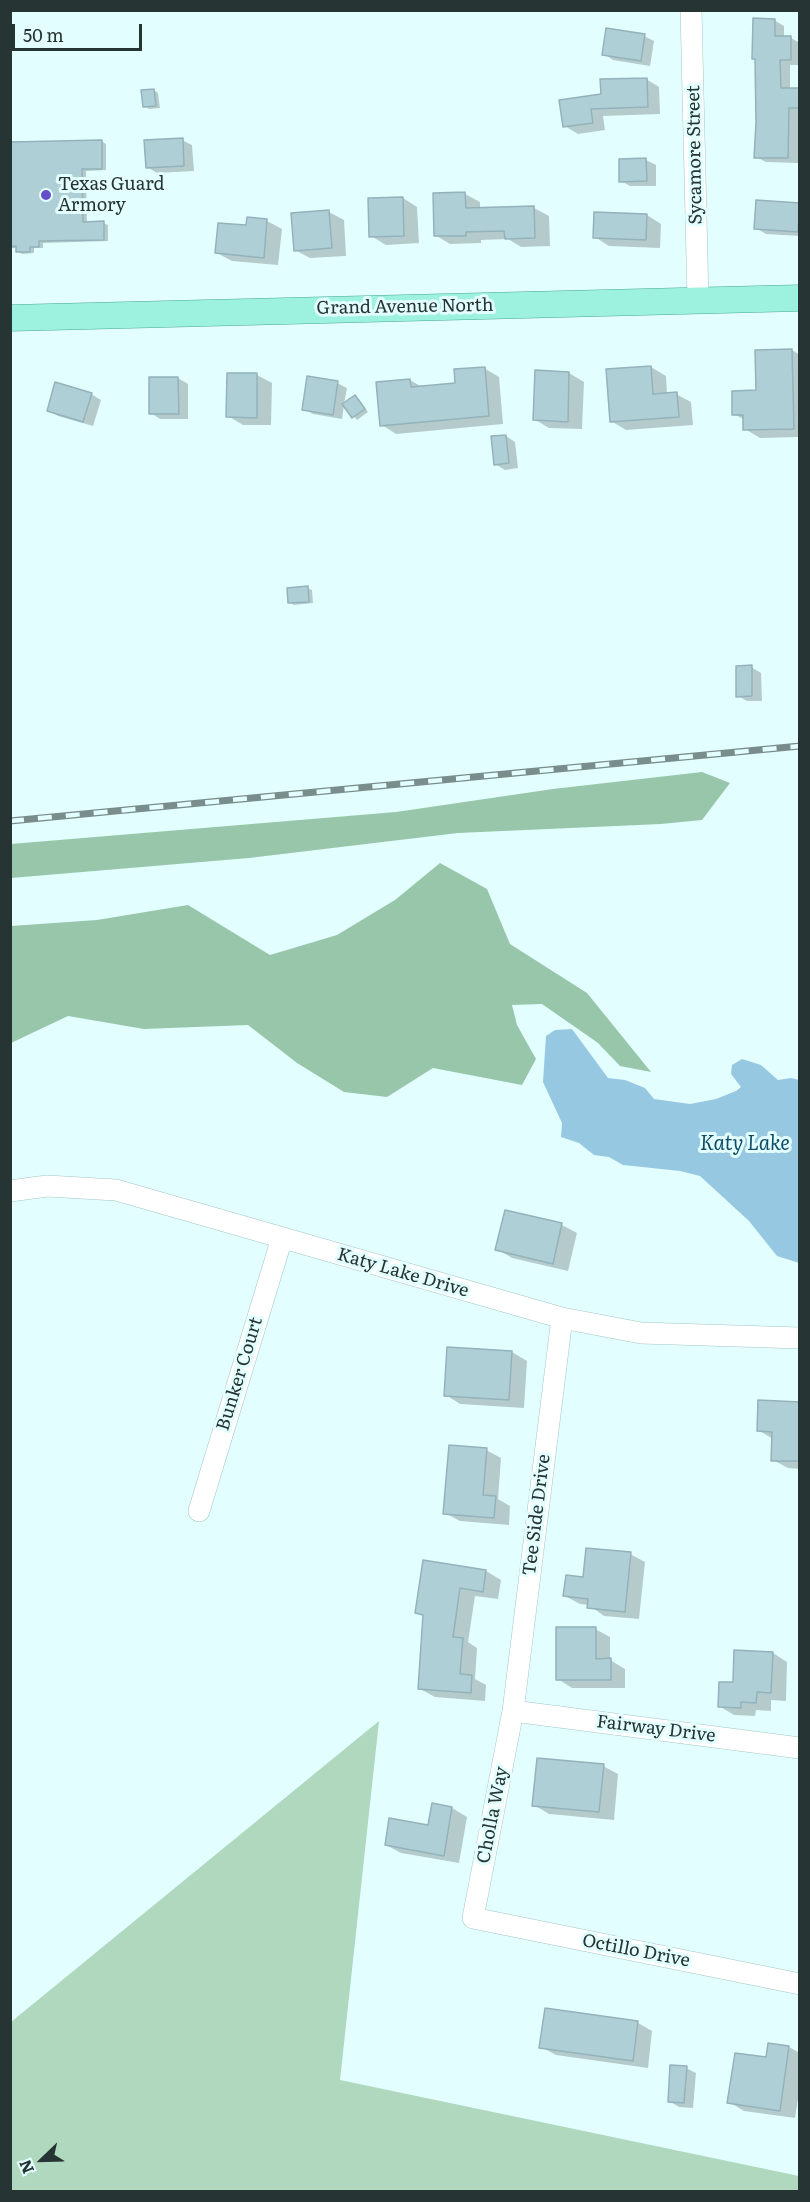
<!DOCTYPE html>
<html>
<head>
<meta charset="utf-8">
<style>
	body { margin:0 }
	#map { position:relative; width:810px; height:2202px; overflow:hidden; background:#e3fefe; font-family:Literata,serif }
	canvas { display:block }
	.frame { position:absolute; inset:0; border:12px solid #263433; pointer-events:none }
	.north { position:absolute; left:12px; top:2130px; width:60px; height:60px; -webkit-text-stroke:4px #e3fefe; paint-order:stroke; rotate:247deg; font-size:16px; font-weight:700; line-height:24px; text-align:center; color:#263433 }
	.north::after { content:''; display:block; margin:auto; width:21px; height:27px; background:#263433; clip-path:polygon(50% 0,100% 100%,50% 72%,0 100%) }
	.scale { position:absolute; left:12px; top:24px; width:130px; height:27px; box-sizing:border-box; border:3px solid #263433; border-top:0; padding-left:8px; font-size:18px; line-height:21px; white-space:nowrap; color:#263433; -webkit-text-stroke:4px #e3fefe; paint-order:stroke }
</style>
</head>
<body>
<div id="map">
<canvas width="810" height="2202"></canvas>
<div class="frame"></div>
<div class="north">N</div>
<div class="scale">50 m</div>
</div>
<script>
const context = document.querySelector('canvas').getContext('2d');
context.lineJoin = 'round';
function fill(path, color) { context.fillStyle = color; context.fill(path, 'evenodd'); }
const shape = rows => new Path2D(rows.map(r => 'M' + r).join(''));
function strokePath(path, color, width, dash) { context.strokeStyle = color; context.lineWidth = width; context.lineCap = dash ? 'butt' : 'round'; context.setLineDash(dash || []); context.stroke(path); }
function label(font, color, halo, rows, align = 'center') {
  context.font = font + ' Literata,serif'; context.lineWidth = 6; context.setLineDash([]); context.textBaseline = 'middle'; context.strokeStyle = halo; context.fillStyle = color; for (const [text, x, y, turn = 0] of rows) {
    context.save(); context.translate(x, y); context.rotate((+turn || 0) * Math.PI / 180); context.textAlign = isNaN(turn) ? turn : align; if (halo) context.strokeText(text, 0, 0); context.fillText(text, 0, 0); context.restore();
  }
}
fill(shape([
	[379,1721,340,2080,799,2176,799,2191,11,2191,11,2022]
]), '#afd8bf');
fill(shape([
	[702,772,730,783,702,820,661,824,458,833,249,858,11,878,11,844,396,812,553,789],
	[440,863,487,889,510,944,587,993,651,1072,620,1066,598,1043,542,1004,512,1005,517,1025,536,1059,522,1085,433,1068,387,1097,344,1092,297,1063,248,1025,144,1029,68,1016,11,1043,11,926,97,920,188,905,270,955,337,935,395,900]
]), '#98c6ab');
fill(shape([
	[572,1029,608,1078,625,1080,645,1088,654,1099,690,1104,716,1099,736,1091,741,1087,731,1074,732,1065,742,1059,761,1065,778,1080,791,1078,799,1080,799,1263,777,1256,749,1221,700,1176,680,1171,623,1165,609,1157,594,1155,579,1143,561,1137,562,1123,543,1082,546,1036,555,1030]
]), '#97c8e2');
fill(shape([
	[774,20,784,26,784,38,791,38,800,43,800,65,790,65,790,90,800,90,798,163,766,162,756,157,756,60,753,58],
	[644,36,654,41,650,66,613,60,604,54],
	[646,79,659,87,660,114,603,116,605,130,578,134,565,126,603,95],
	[154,90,158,93,160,108,149,109,144,106],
	[182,140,192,145,194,171,157,173,147,167],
	[101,141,106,144,106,170,86,171,87,223,103,223,108,225,108,241,43,243,43,248,34,248,34,253,22,254,17,251,17,248,10,248,10,144],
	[646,160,656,165,656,186,630,186,621,181],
	[465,194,480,202,480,209,534,208,549,216,550,246,521,247,508,239,481,240,481,243,450,244,435,235],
	[403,198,417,207,419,243,386,245,371,236],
	[800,204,800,236,766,234,756,228],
	[329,212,344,220,346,256,310,258,295,250],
	[647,215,661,224,660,248,609,246,595,237],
	[267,221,282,229,278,265,232,261,217,253,248,227],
	[792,350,800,355,800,437,760,438,745,429,745,420,734,414,758,391],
	[651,367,666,376,667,394,676,394,691,402,693,425,626,430,611,421],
	[484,368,499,377,503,424,396,434,382,425,410,380,422,387,457,384],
	[536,372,569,373,584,382,582,429,549,428,534,419],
	[257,375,272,383,271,425,243,425,228,416],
	[150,378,178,378,188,384,188,419,160,419,151,413],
	[337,383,347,388,344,404,355,397,359,399,368,412,357,420,344,405,342,419,313,414,304,409],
	[91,394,101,400,93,426,58,416,48,410],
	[506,436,515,442,518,468,505,470,495,464],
	[307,588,312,590,313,603,294,605,289,602],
	[751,667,761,673,762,701,747,701,738,696],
	[506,1211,562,1225,577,1233,568,1271,512,1258,497,1249],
	[512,1352,527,1361,524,1408,460,1404,446,1395],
	[800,1403,800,1469,788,1468,773,1460,773,1439,758,1430],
	[486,1450,501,1458,498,1499,510,1506,509,1525,460,1521,445,1513],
	[630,1554,645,1562,639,1619,604,1616,589,1605,580,1604,565,1596,585,1578],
	[486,1571,501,1580,498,1599,475,1596,468,1642,477,1648,475,1679,486,1685,485,1701,435,1697,420,1689,425,1617,417,1613],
	[595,1629,610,1637,610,1660,625,1669,625,1688,572,1688,558,1679],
	[773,1653,787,1662,786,1701,771,1700,771,1711,756,1710,755,1716,734,1715,719,1706,735,1684],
	[603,1766,618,1774,614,1820,549,1814,534,1805],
	[433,1805,452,1808,467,1817,459,1863,401,1853,386,1845,430,1826],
	[638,2023,652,2031,648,2068,556,2055,541,2047],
	[770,2044,789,2047,800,2053,800,2086,795,2118,744,2111,729,2102,768,2059],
	[686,2068,696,2073,693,2108,679,2107,669,2101]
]), '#0003');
const building = shape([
	[753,18,775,19,775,36,791,36,791,60,780,60,781,88,799,88,799,108,789,108,788,158,754,158,756,122,755,59,752,59,753,18],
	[606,28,645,34,641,61,602,55,606,28],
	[647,78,648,107,591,109,593,123,563,127,559,100,601,94,600,79,647,78],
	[154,89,156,106,143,107,141,90,154,89],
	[183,138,184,166,146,168,144,140,183,138],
	[102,140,102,169,82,169,83,222,104,221,104,240,39,241,39,247,30,247,30,252,16,252,16,246,10,247,10,142,102,140],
	[646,158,647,181,619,182,619,159,646,158],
	[465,192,466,208,534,206,535,238,505,239,504,231,466,232,466,236,434,236,433,193,465,192],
	[403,197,404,236,369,237,368,198,403,197],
	[756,200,800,203,798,232,754,229,756,200],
	[329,210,332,248,294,251,291,213,329,210],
	[594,212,647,214,646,240,593,238,594,212],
	[247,217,267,219,264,258,215,253,218,223,246,225,247,217],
	[792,349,794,429,743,430,743,415,732,415,732,391,756,390,755,350,792,349],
	[651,366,653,394,677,392,679,417,610,422,606,369,651,366],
	[485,367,489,416,380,426,376,382,410,379,411,387,455,383,454,369,485,367],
	[535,370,569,372,568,422,533,420,535,370],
	[227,373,257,373,257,418,226,417,227,373],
	[307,376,338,381,333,415,302,410,307,376],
	[149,377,178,377,179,414,149,414,149,377],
	[55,382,92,393,83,422,47,411,55,382],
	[355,395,365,409,352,418,342,404,355,395],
	[506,435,509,463,494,465,491,436,506,435],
	[308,586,309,602,288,603,287,588,308,586],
	[752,665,752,696,736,697,736,666,752,665],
	[505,1210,562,1223,553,1264,495,1250,505,1210],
	[447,1347,512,1351,509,1400,444,1396,447,1347],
	[758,1400,800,1402,800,1461,771,1461,772,1432,757,1431,758,1400],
	[449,1445,487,1448,483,1495,496,1496,494,1518,443,1514,449,1445],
	[586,1548,631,1552,625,1612,587,1608,588,1599,563,1596,566,1575,583,1577,586,1548],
	[423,1560,486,1570,483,1592,460,1588,453,1637,463,1638,460,1674,472,1675,471,1693,418,1689,423,1615,415,1613,423,1560],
	[556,1627,596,1627,596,1659,611,1658,611,1680,556,1680,556,1627],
	[734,1650,773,1652,771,1693,757,1692,756,1703,741,1702,741,1708,718,1707,719,1682,733,1682,734,1650],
	[537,1758,604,1764,599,1812,532,1806,537,1758],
	[432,1803,452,1807,444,1856,385,1845,389,1818,428,1825,432,1803],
	[545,2008,638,2021,633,2061,539,2048,545,2008],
	[768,2043,789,2046,780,2111,727,2103,735,2053,766,2057,768,2043],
	[670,2065,687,2066,684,2103,668,2102,670,2065]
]);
fill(building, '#afcfd7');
strokePath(building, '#93b2ba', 1.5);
const minor = shape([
	[691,10,698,300],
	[10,1191,47,1186,116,1190,562,1318,641,1333,800,1338],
	[562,1318,513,1711,473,1918,800,1984],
	[199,1511,282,1238],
	[513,1711,800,1748]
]);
const major = shape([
	[10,318,800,298]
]);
strokePath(minor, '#a4c6c5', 22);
strokePath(major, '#49a895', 27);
strokePath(minor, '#fff', 21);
strokePath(major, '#9df1df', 26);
const rail = shape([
	[10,821,800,746]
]);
strokePath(rail, '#798d8c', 7);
strokePath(rail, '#e3fefe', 4.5, [14]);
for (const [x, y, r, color] of [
	[46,195,6,"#664fc8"]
]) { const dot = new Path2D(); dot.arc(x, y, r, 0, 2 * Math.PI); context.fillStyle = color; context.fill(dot); strokePath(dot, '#e3fefe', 2); }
label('18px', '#263433', '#e3fefe', [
	["Sycamore Street",695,155,-91],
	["Grand Avenue North",405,307,-1],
	["Katy Lake Drive",403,1273,16],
	["Bunker Court",240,1374,-73],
	["Tee Side Drive",537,1515,-83],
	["Fairway Drive",656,1729,7],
	["Cholla Way",493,1815,-79],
	["Octillo Drive",636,1951,11]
]);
label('18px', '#263433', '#e3fefe', [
	["Texas Guard",58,185],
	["Armory",58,206]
], 'left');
label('italic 20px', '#0e4d68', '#e3fefe', [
	["Katy Lake",745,1144]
]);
</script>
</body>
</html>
